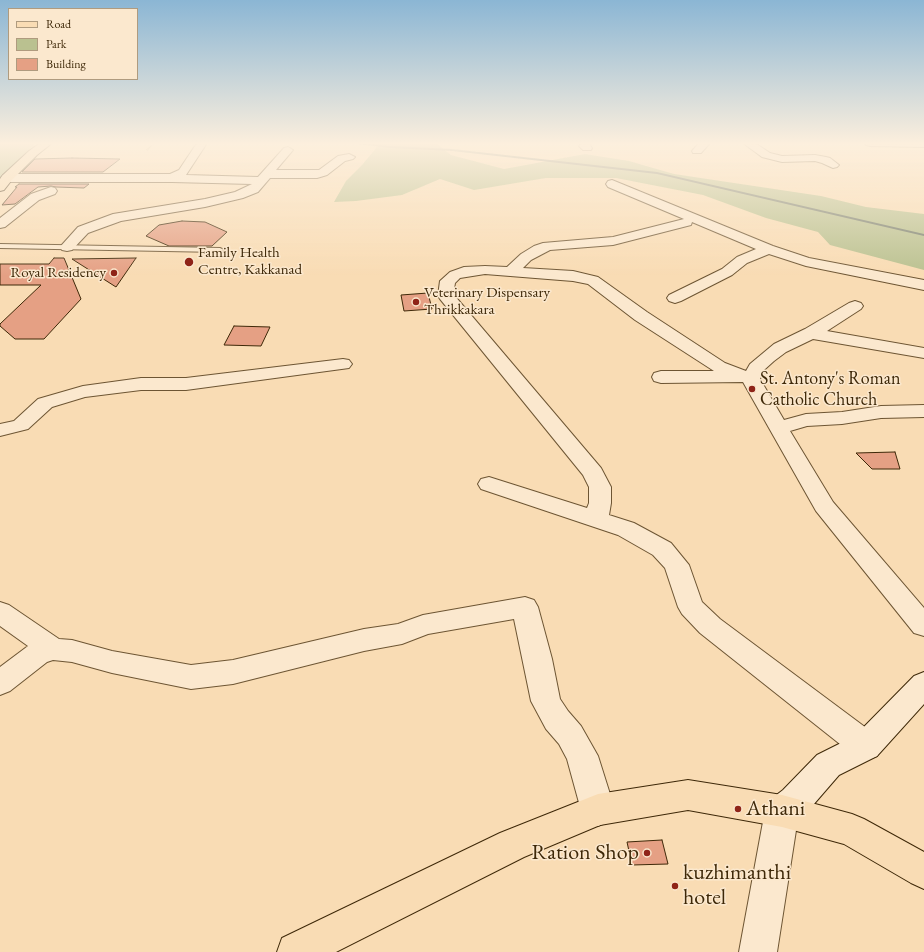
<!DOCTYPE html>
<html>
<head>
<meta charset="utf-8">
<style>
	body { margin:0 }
	#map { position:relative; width:924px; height:952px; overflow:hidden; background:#f9dcb4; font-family:"EB Garamond",serif }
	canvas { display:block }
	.legend { position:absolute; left:8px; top:8px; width:130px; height:72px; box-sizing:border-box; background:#fbe8ce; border:1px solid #af9b7f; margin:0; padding:5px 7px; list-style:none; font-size:12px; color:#3e2808 }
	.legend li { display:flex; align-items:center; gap:8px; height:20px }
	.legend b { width:20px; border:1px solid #af9b7f }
</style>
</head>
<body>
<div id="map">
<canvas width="924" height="952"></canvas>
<ul class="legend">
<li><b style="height:5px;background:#f9dcb4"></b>Road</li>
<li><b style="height:11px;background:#bac190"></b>Park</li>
<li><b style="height:11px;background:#e5a084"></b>Building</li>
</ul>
</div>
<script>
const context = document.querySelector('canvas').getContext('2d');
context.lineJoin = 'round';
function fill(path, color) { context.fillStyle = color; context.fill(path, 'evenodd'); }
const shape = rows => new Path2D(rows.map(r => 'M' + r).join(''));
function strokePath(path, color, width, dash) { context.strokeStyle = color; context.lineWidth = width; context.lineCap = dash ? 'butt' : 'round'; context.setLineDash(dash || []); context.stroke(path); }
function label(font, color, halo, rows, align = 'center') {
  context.font = font + ' "EB Garamond",serif'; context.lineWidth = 3; context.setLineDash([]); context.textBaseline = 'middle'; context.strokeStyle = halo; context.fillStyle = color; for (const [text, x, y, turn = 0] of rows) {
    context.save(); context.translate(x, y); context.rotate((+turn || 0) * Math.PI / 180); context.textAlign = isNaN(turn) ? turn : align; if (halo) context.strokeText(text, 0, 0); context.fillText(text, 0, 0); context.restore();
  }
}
fill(shape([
	[0,143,36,143,0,179],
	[382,143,436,143,451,155,504,169,585,154,629,161,674,174,821,196,866,207,924,214,924,270,830,245,818,232,766,218,703,195,616,178,546,178,474,190,440,179,402,195,356,201,334,202,346,181,362,165,377,147]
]), '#bac190');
fill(shape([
	[326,143,363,143,391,146,452,149,657,172,924,234,924,236,657,174,452,151,391,148,357,144,327,144,326,143]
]), '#798070');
const building = shape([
	[72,158,120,159,103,172,22,172,35,159,72,158],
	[19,184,89,184,84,188,56,187,51,186,38,187,15,204,2,205,17,187,15,187,19,184],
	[182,221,205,222,227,232,212,246,169,246,146,236,159,225,182,221],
	[54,258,64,258,81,299,44,339,15,339,0,326,0,324,41,285,0,285,0,264,49,264,54,258],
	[136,258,116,287,72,259,136,258],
	[428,293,432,309,404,311,401,295,428,293],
	[234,326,270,327,261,346,224,345,234,326],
	[895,452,900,469,872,469,856,453,895,452],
	[662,840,668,864,632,865,627,842,662,840]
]);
fill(building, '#e5a084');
strokePath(building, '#3e2808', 1);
const lane = shape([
	[0,244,220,248,224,250,220,252,0,248,0,244]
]);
const street = shape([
	[197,143,207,143,186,175,258,177,284,148,288,147,293,150,276,170,319,170,338,156,349,154,355,157,353,159,345,161,327,175,317,178,270,178,258,192,243,198,205,207,121,221,88,233,72,250,67,251,62,250,60,247,78,227,113,214,205,199,235,192,252,184,172,182,7,182,3,181,1,178,3,175,7,174,170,174,179,170,197,143],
	[581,143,591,143,590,145,592,148,591,150,583,150,579,146,581,143],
	[699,143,710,143,701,153,693,153,692,151,699,143],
	[743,143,755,143,770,153,782,156,815,155,826,157,830,158,839,165,837,167,833,168,822,163,815,161,782,162,762,157,743,143],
	[865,143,924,143,924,147,870,146,866,145,865,143],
	[612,180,773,246,809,258,924,280,924,290,806,266,769,254,747,263,732,275,681,301,675,303,669,301,667,298,669,295,722,269,737,257,756,249,692,222,691,225,613,245,550,250,531,260,523,268,573,271,598,277,647,312,725,363,746,371,750,364,774,344,805,329,849,303,855,301,861,303,863,306,861,309,827,331,924,348,924,358,813,339,786,352,774,361,764,370,760,379,784,420,806,414,842,412,881,406,924,405,924,417,881,418,842,424,807,426,790,431,833,502,924,608,924,636,914,633,816,511,743,382,661,383,654,381,652,377,654,373,661,371,714,371,635,320,588,284,573,281,485,274,460,278,455,283,454,289,454,295,601,468,611,487,611,503,609,515,634,523,671,543,689,565,702,602,720,619,877,736,882,746,877,756,866,760,855,756,700,633,682,614,678,607,665,568,653,555,618,535,481,489,478,484,481,479,489,477,587,508,589,503,589,487,583,475,440,299,438,296,440,281,450,272,464,267,485,266,507,267,521,254,534,246,543,243,613,237,684,219,608,187,606,184,608,181,612,180],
	[51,187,55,188,57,191,55,194,39,200,5,227,0,228,0,218,31,194,51,187],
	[343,359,349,360,352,364,349,368,186,390,141,390,85,397,52,407,28,429,0,436,0,424,14,421,38,399,83,386,141,378,186,378,343,359],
	[525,597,534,600,538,607,552,659,560,699,568,711,581,726,598,756,615,810,610,821,598,826,586,821,581,810,567,759,559,744,546,729,531,701,514,619,428,634,402,644,364,651,233,684,191,689,112,673,72,662,53,660,47,662,10,691,0,695,0,667,28,646,0,626,0,602,9,605,59,639,72,640,112,651,191,665,233,660,364,629,398,624,423,615,525,597],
	[782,795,794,800,799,811,777,952,739,952,765,811,770,800,782,795]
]);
const secondary = shape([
	[924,672,924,704,877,756,839,775,807,812,794,822,782,827,770,822,765,811,770,800,783,790,817,755,855,736,914,676,924,672]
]);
const primary = shape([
	[40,143,52,143,37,155,11,181,4,190,0,191,0,179,3,175,29,151,40,143],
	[688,780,782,795,852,814,864,819,924,852,924,889,911,883,844,844,782,827,688,810,600,825,524,857,336,952,277,952,282,938,500,833,598,794,688,780]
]);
strokePath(lane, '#6d5533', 2);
strokePath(street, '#6d5533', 2);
strokePath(secondary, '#3e2808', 2);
strokePath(primary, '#3e2808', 2);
strokePath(shape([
	[147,150,152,145]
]), '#3e2808', 1.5, [0.5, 1]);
fill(lane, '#fbe8ce');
fill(street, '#fbe8ce');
fill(secondary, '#fbe8ce');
fill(primary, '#f9dcb4');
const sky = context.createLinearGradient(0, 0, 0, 276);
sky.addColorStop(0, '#8bb6d4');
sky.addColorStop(0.52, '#fcefdd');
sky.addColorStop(1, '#fcefdd00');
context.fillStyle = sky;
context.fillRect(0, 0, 924, 276);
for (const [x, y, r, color] of [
	[189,262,5,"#8f2418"],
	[114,273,4,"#8f2418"],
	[416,302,4,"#8f2418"],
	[752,389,4,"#8f2418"],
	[738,809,4,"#8f2418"],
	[647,853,4,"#8f2418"],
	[675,886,4,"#8f2418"]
]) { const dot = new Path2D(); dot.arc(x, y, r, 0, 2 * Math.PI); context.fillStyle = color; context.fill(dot); strokePath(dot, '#fbe8ce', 1.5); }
label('15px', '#3e2808', '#fbe8ce', [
	["Family Health",198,253],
	["Centre, Kakkanad",198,270],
	["Royal Residency",106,273,"right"],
	["Veterinary Dispensary",424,293],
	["Thrikkakara",424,310]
], 'left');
label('18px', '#3e2808', '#fbe8ce', [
	["St. Antony's Roman",760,379],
	["Catholic Church",760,400]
], 'left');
label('22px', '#3e2808', '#fbe8ce', [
	["Athani",746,809],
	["Ration Shop",639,853,"right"],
	["kuzhimanthi",683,873],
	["hotel",683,898]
], 'left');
</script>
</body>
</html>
